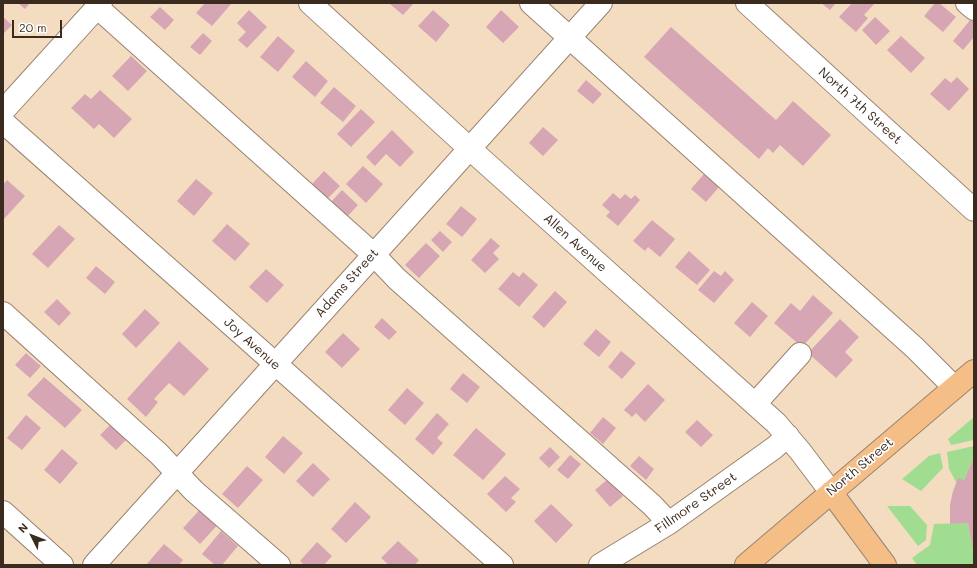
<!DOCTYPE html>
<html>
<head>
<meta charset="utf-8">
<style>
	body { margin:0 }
	#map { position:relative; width:977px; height:568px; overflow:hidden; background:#f4dcc1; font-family:Mali,sans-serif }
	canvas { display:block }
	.frame { position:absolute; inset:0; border:4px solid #3b2a1e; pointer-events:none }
	.north { position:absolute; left:12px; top:516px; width:40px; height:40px; -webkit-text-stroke:3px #fff; paint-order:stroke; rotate:312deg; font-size:11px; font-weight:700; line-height:16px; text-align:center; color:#3b2a1e }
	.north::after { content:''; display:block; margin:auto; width:14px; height:18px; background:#3b2a1e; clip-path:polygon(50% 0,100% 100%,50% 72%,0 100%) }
	.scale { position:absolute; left:12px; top:20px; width:50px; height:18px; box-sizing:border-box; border:2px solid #3b2a1e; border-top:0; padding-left:5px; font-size:12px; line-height:14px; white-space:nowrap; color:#3b2a1e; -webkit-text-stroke:3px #fff; paint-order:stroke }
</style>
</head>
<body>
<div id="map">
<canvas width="977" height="568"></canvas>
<div class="frame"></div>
<div class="north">N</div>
<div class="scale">20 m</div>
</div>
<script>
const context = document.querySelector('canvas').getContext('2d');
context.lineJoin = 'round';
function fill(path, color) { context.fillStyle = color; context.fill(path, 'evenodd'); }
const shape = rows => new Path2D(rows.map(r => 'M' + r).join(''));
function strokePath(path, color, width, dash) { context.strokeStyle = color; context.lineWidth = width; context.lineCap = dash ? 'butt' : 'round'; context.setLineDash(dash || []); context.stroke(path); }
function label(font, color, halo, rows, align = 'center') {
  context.font = font + ' Mali,sans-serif'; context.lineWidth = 3.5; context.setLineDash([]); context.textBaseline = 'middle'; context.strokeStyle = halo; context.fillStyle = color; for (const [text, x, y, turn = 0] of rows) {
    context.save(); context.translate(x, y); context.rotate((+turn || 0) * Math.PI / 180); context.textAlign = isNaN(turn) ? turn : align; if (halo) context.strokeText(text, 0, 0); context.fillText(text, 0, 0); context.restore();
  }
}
fill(shape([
	[974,417,974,440,951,445,948,439],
	[974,446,974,457,964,480,956,482,949,469,947,452],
	[940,453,943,468,921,491,902,479,929,456],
	[887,506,910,506,927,525,926,540,918,546],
	[968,523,974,551,974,565,917,565,912,558,930,545,934,524]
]), '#a1dd90');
fill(shape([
	[18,3,30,3,25,9],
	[205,3,232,3,212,26,196,13],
	[391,3,414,3,403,15,390,4],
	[821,3,836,3,830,10],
	[852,3,875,3,864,15,868,18,856,32,839,17],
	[935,3,939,3,956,17,943,32,924,16],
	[160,7,174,20,165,30,150,17],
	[249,10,267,27,247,48,238,40,246,32,237,23],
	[433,10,450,25,436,42,418,26],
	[501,10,519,27,503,43,486,27],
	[3,17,12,25,3,34],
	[875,17,890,31,876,45,862,30],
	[971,19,974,21,974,37,963,50,953,41],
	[671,27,776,120,793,101,831,135,803,166,780,145,773,153,768,148,759,159,644,57],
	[203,33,212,41,200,55,190,47],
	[278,36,295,51,278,72,260,57],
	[901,36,925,58,911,73,887,50],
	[131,56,147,71,128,91,112,76],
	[306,61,328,81,315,97,292,77],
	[957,77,969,89,949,111,930,94,945,78,951,83],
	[586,80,602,94,593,104,577,91],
	[334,87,356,106,343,122,320,103],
	[100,90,132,119,114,138,99,124,94,129,71,108,85,94,91,99],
	[361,109,375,122,351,147,337,134],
	[543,127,558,140,543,156,529,143],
	[392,130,414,152,400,167,386,154,375,166,366,157],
	[363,166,383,184,366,203,346,184],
	[324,171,340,186,327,199,312,184],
	[704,174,719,187,706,202,691,189],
	[196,179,213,193,194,216,177,201],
	[7,180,25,196,3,220,3,185],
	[342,190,358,205,345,219,329,204],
	[613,193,620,199,625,194,631,199,635,195,640,200,618,226,606,216,610,212,602,205],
	[461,206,477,219,462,237,446,224],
	[652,220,675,239,660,257,648,247,645,251,633,241],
	[227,224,250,244,235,261,212,241],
	[59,225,75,239,48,268,32,254],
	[440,231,452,242,443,252,431,240],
	[491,238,500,246,493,253,499,259,485,273,471,260],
	[426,243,440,256,419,278,405,265],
	[689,251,710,270,697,285,675,267],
	[96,266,115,282,105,294,86,278],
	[266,269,284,285,267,303,249,287],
	[714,271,721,276,725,271,734,280,714,303,698,290],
	[513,272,519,277,523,272,538,285,519,307,498,289],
	[555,291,567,302,544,328,532,317],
	[813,295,833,313,802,347,774,323,791,303,800,311],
	[57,299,71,313,59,326,44,312],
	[752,302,768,316,750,337,734,323],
	[145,309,160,323,136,348,122,334],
	[382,318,397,332,389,340,374,327],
	[840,319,859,337,845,352,853,360,836,378,808,353],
	[596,329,611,342,599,357,583,344],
	[343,333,360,349,342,368,325,352],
	[179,341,209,369,184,396,169,383,154,399,158,402,146,417,127,399],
	[621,351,636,363,622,379,608,367],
	[26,353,41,366,30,378,15,365],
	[463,373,480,387,467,403,450,389],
	[44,377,82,410,65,428,27,395],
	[648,384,665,400,645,422,636,413,632,417,624,410],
	[407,388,424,403,405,425,388,410],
	[437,413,449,424,437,438,443,443,433,455,415,439],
	[26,415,41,428,22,450,7,438],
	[603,417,616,428,603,444,590,433],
	[697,420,713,435,701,447,685,432],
	[112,423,128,438,116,450,100,435],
	[476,428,506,454,483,480,453,455],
	[283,436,303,453,284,474,265,457],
	[550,447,560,457,549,468,539,458],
	[62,449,78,463,60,484,44,470],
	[570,455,581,464,568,479,557,470],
	[639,456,654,469,646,480,630,466],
	[974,457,974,550,973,550,968,523,950,524,950,505,953,491,958,478,964,480],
	[313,463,330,479,313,497,296,481],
	[247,466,263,480,238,508,222,494],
	[505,476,520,489,511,498,516,502,506,512,487,494],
	[608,479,623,496,610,507,595,490],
	[355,502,371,517,346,543,331,529],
	[205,504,222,520,200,544,183,528],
	[551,504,573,525,556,543,534,521],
	[221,531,238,546,222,565,215,565,202,554],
	[398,541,419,560,415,565,389,565,381,558],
	[317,542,332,556,324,565,304,565,300,561],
	[164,544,183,560,179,565,146,565]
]), '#d7a6b4');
const minor = shape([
	[310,3,469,148,776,423,800,451,831,492],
	[531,3,915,348,954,387],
	[747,3,974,210],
	[967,3,974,9],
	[97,7,373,254,397,279,652,505,669,523],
	[3,111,101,3],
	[3,122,502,565],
	[3,313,159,454,194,491,279,565],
	[755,404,800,354],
	[3,512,62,565],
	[94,565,601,3],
	[600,565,669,523,774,448,788,436]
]);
const major = shape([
	[831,492,885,565],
	[746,565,974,371]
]);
strokePath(minor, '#988370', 24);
strokePath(major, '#988370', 24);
strokePath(minor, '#fff', 22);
strokePath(major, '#f6be87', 22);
label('13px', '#3b2a1e', '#fff', [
	["North 7th Street",860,106,42],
	["Allen Avenue",575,243,42],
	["Adams Street",347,283,-48],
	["Joy Avenue",252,344,42],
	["North Street",860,467,-40],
	["Fillmore Street",696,503,-35]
]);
</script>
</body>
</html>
